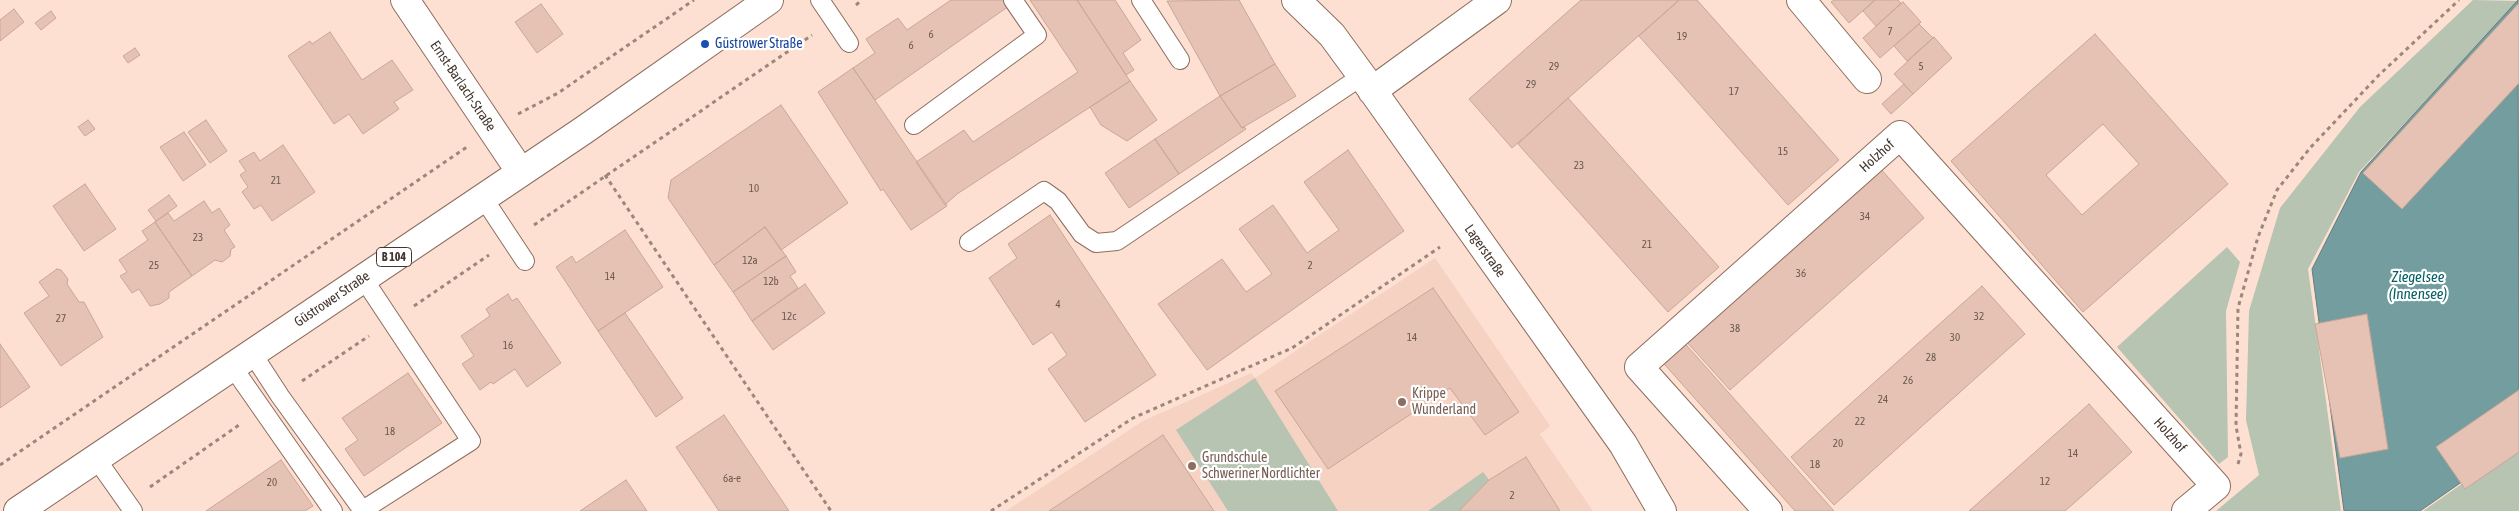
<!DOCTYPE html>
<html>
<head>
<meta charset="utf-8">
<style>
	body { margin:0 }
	canvas { display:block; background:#fde0d2 }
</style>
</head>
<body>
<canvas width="2519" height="511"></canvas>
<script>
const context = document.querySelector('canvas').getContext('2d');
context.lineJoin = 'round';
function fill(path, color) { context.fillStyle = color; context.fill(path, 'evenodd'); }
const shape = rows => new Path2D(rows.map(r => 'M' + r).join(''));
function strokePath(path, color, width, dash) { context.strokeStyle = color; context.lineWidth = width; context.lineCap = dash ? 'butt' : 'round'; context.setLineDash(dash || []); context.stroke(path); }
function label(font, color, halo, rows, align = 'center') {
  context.font = font + ' "Asap Condensed",sans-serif'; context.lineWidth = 4.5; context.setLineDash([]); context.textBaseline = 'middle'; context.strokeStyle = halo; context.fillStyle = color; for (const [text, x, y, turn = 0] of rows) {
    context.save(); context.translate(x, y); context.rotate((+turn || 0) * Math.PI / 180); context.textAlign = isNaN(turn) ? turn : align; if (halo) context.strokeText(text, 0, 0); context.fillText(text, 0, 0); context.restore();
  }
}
fill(shape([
	[1435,258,1550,426,1540,434,1593,511,1006,511,1143,421,1251,373,1255,378]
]), '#f5d2c2');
fill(shape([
	[2473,0,2519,1,2359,172,2308,269,2341,511,2216,511,2259,475,2246,420,2249,311,2280,208,2360,107],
	[2227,247,2240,262,2226,311,2228,457,2219,464,2117,347],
	[1255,378,1338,511,1228,511,1176,430],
	[2519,444,2519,511,2423,511],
	[1483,472,1489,480,1459,511,1428,511]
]), '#b7c4b2');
const water = shape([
	[2518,0,2519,442,2420,511,2344,511,2312,269,2361,172,2518,0]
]);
fill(water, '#749d9f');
strokePath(water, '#667e7d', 1);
const building = shape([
	[951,0,1006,0,1009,6,875,100,853,68,875,53,866,39,898,18,907,30,951,0],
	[1030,0,1077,0,1130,81,957,194,945,205,916,162,964,130,973,142,1078,72,1030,0],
	[1077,0,1115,0,1141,40,1123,53,1134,70,1126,75,1077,0],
	[1239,0,1275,64,1220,96,1167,1,1239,0],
	[1581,0,1679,0,1512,148,1469,99,1581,0],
	[1679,0,1697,0,1839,160,1788,205,1639,36,1679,0],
	[1834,0,1875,0,1849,23,1831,2,1834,0],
	[1875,0,1898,0,1901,3,1876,26,1863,11,1875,0],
	[1903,2,1921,22,1880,58,1863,38,1903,2],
	[2519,3,2519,83,2402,209,2363,173,2519,3],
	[541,4,563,34,537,53,515,22,541,4],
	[14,9,24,22,0,41,0,20,14,9],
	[51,11,56,18,41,30,35,23,51,11],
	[1919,24,1933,38,1907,61,1894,46,1919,24],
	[330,32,362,80,392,60,413,90,394,102,399,109,363,134,349,114,334,124,288,56,310,41,312,44,330,32],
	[2095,34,2228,184,2083,312,1951,161,2095,34],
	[2103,124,2139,164,2082,215,2046,175,2103,124],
	[1934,37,1952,58,1913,94,1894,74,1934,37],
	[135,48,140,55,128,63,123,56,135,48],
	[1275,64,1296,96,1242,128,1220,96,1275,64],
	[853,68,947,206,911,230,883,189,881,191,818,92,853,68],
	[1130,81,1157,120,1127,141,1101,125,1090,107,1130,81],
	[1904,84,1913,94,1891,114,1882,104,1904,84],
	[1220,96,1242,128,1244,127,1246,129,1179,174,1155,139,1220,96],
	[1568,98,1719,267,1668,312,1518,144,1568,98],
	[781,105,848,203,781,250,765,227,714,265,668,198,671,180,781,105],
	[88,120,95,129,85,136,78,127,88,120],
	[206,120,227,151,210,163,188,132,206,120],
	[184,132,206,165,183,181,160,147,184,132],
	[1155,139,1179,174,1129,208,1105,173,1155,139],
	[283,145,315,192,272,221,261,205,254,209,242,192,248,187,240,175,246,171,239,161,254,152,260,161,283,145],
	[1348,150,1404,231,1207,370,1158,304,1222,259,1246,292,1272,274,1239,229,1273,205,1307,253,1339,230,1304,182,1348,150],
	[1880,168,1924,218,1730,390,1685,340,1880,168],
	[85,184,116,229,84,251,53,206,85,184],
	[169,195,177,206,156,221,148,210,169,195],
	[204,201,212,213,219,208,230,225,224,230,235,247,231,249,230,256,222,262,215,260,192,276,155,222,168,213,174,221,204,201],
	[1050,215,1156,375,1085,422,1048,369,1067,355,1052,332,1033,345,989,278,1017,258,1008,244,1050,215],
	[155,222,192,276,169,292,169,298,160,304,150,306,139,289,132,293,120,276,127,272,119,260,148,240,142,231,155,222],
	[765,227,786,256,733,292,714,265,765,227],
	[625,230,663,287,598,331,556,267,572,256,576,263,625,230],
	[786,256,796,272,790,276,798,288,752,321,733,292,786,256],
	[57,269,61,270,68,279,67,284,79,302,84,302,103,337,61,366,24,313,49,296,39,282,57,269],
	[805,284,825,313,773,350,752,321,805,284],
	[1982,286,2025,334,1834,505,1791,457,1982,286],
	[1433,288,1519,412,1485,435,1450,388,1328,469,1275,391,1433,288],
	[508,294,512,301,517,298,561,363,527,387,515,369,493,384,491,382,480,390,462,364,474,356,461,336,490,316,486,309,508,294],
	[625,313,683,398,656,417,598,331,625,313],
	[2367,314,2388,449,2340,458,2315,324,2367,314],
	[1680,338,1834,511,1795,511,1658,357,1680,338],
	[0,344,30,387,0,408,0,344],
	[408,373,442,423,364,476,345,449,358,440,342,418,408,373],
	[2519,390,2519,452,2465,489,2436,447,2519,390],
	[2089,404,2132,452,2065,511,1969,511,2089,404],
	[724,415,789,511,719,511,676,447,724,415],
	[1163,435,1214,511,1049,511,1163,435],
	[1526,457,1560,511,1459,511,1489,480,1526,457],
	[281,460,313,506,305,511,206,511,281,460],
	[626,480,647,511,580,511,626,480]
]);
fill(building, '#e5c2b3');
strokePath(building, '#c9a696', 1);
const service = shape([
	[820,0,849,43],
	[1141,0,1180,60],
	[914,125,1037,35,1013,0],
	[482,196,525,261],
	[969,242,1044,191,1058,201,1082,234,1096,243,1117,241,1362,76],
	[252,353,280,396,363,511],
	[232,366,333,511],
	[95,457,133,511],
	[363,510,471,441,363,278]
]);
const minor = shape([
	[405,0,520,171],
	[1296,0,1332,35,1362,76,1623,444,1662,511],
	[1801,0,1867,79],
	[1372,91,1497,0],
	[1768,511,1639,367,1900,135,2216,486,2186,511]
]);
const primary = shape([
	[18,511,584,130,769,0]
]);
strokePath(service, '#8d6d5e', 20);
strokePath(minor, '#8d6d5e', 30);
strokePath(primary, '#8d6d5e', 30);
strokePath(shape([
	[856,5,862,0],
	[518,114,558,93,694,0],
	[605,175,831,511],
	[534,225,812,35],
	[414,306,489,255],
	[302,381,369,336],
	[2238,464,2241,454,2236,426,2238,308,2258,237,2277,190,2310,148,2379,75,2459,0],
	[0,465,467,147],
	[150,487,239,425],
	[991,511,1133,418,1292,348,1440,247]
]), '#9c877c', 3, [4, 4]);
strokePath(service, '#fff', 18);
strokePath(minor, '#fff', 28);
strokePath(primary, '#fff', 28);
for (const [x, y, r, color] of [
	[705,44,5,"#1a4fb4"],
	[1402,402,5,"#8d6e63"],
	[1192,466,5,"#8d6e63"]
]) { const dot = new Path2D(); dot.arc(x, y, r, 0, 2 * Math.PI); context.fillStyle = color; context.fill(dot); strokePath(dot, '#fff', 2); }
label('11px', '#6c5950', null, [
	["7",1890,32],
	["6",931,35],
	["19",1682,37],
	["6",911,46],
	["29",1554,67],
	["5",1921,67],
	["29",1531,85],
	["17",1734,92],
	["15",1783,152],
	["23",1579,166],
	["21",276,181],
	["10",754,189],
	["34",1865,217],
	["23",198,238],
	["21",1647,245],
	["12a",750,261],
	["25",154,266],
	["2",1310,266],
	["36",1801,274],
	["14",610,277],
	["12b",771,282],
	["4",1058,305],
	["12c",789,317],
	["32",1979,317],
	["27",61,319],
	["38",1735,329],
	["14",1412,338],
	["30",1955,338],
	["16",508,346],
	["28",1931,358],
	["26",1908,381],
	["24",1883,400],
	["22",1860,422],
	["18",390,432],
	["20",1838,444],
	["14",2073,454],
	["18",1815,465],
	["6a-e",732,479],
	["12",2045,482],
	["20",272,483],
	["2",1512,496]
]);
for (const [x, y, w] of [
	[394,257,35]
]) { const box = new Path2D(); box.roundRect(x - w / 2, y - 9.5, w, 19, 4); context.fillStyle = '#fff'; context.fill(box); strokePath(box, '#44362f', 1); }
label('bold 12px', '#44362f', null, [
	["B 104",394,257]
]);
label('14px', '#164399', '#fff', [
	["Güstrower Straße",715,44]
], 'left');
label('14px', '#44362f', '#fff', [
	["Ernst-Barlach-Straße",463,86,56],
	["Holzhof",1877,156,-42],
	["Lagerstraße",1485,251,55],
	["Güstrower Straße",332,299,-34],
	["Holzhof",2170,435,48]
]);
label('14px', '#785e54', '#fff', [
	["Krippe",1412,394],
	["Wunderland",1412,410],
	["Grundschule",1202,458],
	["Schweriner Nordlichter",1202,474]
], 'left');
label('italic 15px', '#046064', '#fff', [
	["Ziegelsee",2418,277],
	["(Innensee)",2418,294]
]);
</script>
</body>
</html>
